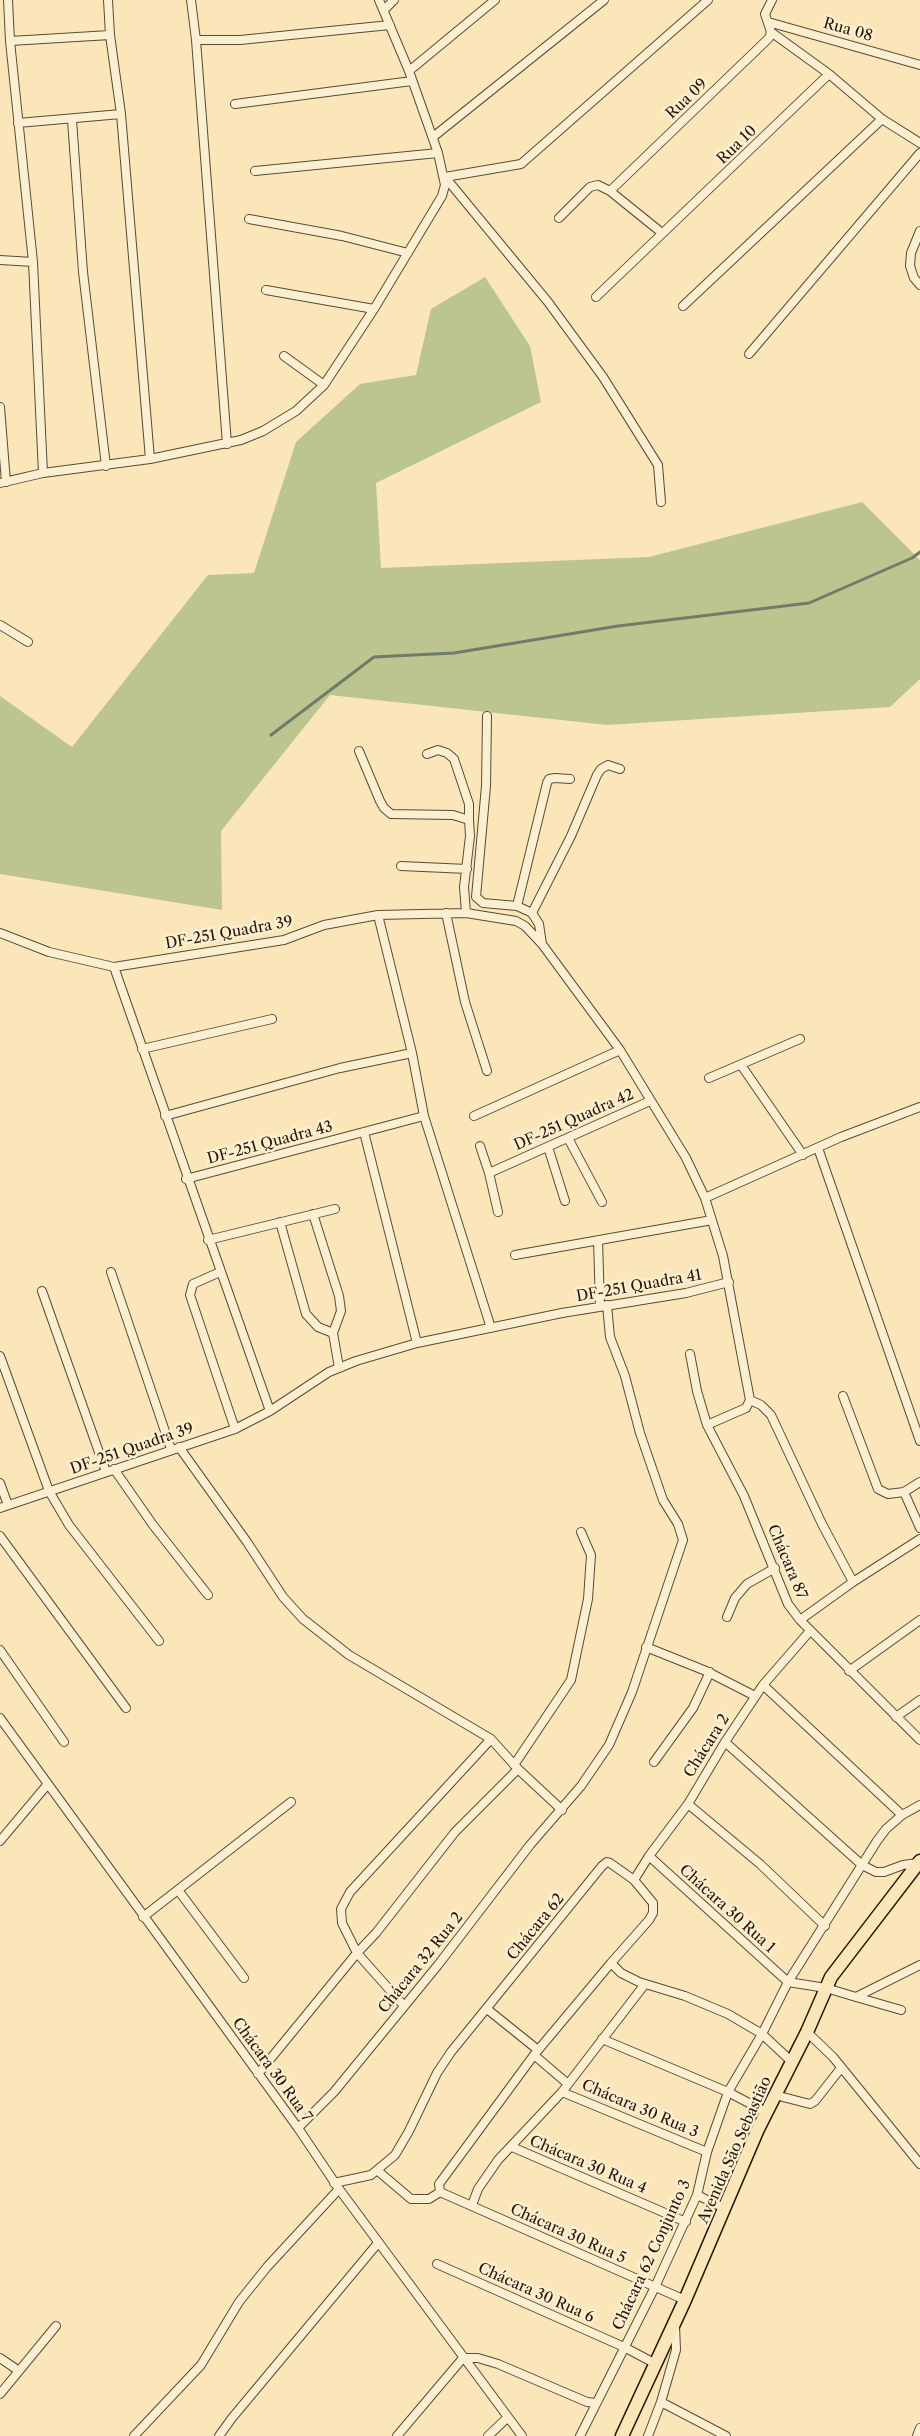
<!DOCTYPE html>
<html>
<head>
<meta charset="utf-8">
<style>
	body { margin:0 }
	canvas { display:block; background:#fae6b8 }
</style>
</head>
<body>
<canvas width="920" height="2436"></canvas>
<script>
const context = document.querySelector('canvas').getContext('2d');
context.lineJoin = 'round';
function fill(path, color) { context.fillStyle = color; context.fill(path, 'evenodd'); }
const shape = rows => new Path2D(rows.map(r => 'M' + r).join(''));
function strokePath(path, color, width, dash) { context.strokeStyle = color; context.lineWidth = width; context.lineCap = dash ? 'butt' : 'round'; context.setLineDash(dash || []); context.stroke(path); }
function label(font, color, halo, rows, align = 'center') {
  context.font = font + ' "Libre Caslon Text",serif'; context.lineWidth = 5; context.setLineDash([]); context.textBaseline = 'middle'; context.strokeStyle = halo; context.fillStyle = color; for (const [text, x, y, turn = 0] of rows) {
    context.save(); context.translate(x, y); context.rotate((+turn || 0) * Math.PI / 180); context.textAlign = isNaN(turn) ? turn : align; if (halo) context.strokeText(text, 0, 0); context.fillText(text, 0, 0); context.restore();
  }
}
fill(shape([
	[485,277,530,346,541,402,376,483,381,568,649,557,862,502,920,560,920,679,890,707,607,725,330,695,221,831,222,910,0,874,0,696,72,747,208,575,254,573,296,442,360,384,416,375,431,309]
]), '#bcc590');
strokePath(shape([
	[271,735,374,657,454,653,618,626,809,603,912,558,920,552]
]), '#6f7c69', 3);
const street = shape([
	[8,0,10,41,33,262,43,473],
	[108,0,110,35,121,114,150,459],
	[191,0,196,40,227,444],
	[384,10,394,0],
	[768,22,920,65],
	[771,32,829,74,882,119,920,143],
	[196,40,240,40,390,25],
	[10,41,110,35],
	[409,71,495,0],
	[235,104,412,81],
	[72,120,83,272,106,466],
	[18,123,121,114],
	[433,137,604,0],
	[255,171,438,153],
	[610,191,769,38,771,32,765,14,772,0],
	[559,218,590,187,598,185,610,191,662,233],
	[249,219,342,236,408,253],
	[920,231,911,253,910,266,914,278,920,285],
	[0,260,33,262],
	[266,290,374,309],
	[596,297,829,74],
	[683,306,882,119],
	[749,354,920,153],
	[284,356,324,385],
	[0,407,6,482],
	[0,483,43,473,150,459,241,440,263,431,296,411,324,385,374,309,442,196,445,185,438,153,409,71,379,0],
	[661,502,658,465,603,377,548,302,445,177,521,164,708,0],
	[0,625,28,642],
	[487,716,486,786,476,897,483,903,517,906,532,913,539,924,542,944],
	[359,751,380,801,384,808,391,814,453,815,469,820,470,836,464,887,466,913],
	[427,754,438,750,447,753,454,759,469,804,469,820],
	[401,866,467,869],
	[517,906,547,783,549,779,555,778,570,779],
	[446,913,465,1002,487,1071],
	[532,913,571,836,597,775,601,769,608,765,620,769],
	[378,915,412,1053,424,1116,491,1328],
	[0,933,49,952,114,967,284,940,324,925,378,915,466,913,516,921,525,926,542,944,620,1050,686,1158,705,1198,723,1256,750,1400],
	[114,967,270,1411],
	[142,1049,272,1019],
	[741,1065,803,1155],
	[709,1078,800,1039],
	[165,1116,340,1068,412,1053],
	[474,1116,620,1050],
	[364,1132,417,1343],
	[568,1138,602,1202],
	[480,1146,489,1173,498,1212],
	[548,1147,565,1201],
	[818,1148,920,1441],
	[489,1173,650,1101],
	[186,1179,424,1116],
	[705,1198,841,1137,920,1107],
	[313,1214,339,1296,341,1311,333,1333,339,1368],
	[280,1222,306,1314,318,1327,333,1333],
	[208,1240,335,1209],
	[598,1240,600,1306],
	[515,1255,712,1220],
	[111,1272,171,1449],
	[220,1272,193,1284,190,1295,235,1429],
	[42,1291,106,1472],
	[690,1354,697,1391,707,1425,744,1496,788,1604,800,1620,920,1740],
	[0,1356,49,1491,69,1525,159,1641],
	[843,1396,878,1489,888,1494,904,1492,920,1482],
	[707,1425,746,1408,750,1400,761,1405,771,1415,822,1524,853,1582],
	[179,1447,247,1542,283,1597,303,1619,349,1655,491,1739,518,1769,562,1810],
	[114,1469,153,1525,208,1595],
	[0,1483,8,1505],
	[904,1492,920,1528],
	[0,1508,235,1429,270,1411,329,1372,356,1361,417,1343,562,1313,686,1293,729,1282],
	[0,1536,126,1708],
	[727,1617,735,1598,747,1584,775,1568],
	[800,1620,853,1582,920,1539],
	[646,1647,706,1671,755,1696],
	[0,1650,64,1742],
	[849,1671,920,1620],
	[763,1685,902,1815],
	[896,1717,920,1700],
	[0,1718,298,2128,339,2189,522,2436],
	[725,1742,862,1865,876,1872,884,1872,903,1865,918,1863],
	[654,1762,693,1708,710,1672],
	[514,1765,571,1680,588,1599,591,1555,581,1532],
	[688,1804,760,1864,825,1926],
	[0,1841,47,1785],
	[649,1856,788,1982],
	[634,1880,649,1856,688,1804,725,1742,763,1685,810,1631],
	[178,1890,244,1978],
	[143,1917,291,1802],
	[611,1963,621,1973,639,1982,685,1996,728,2014,762,2034,792,2062],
	[788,1982,826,1988,856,1997,920,1965],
	[856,1997,901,2010],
	[404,2006,357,1953,342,1923,341,1909,350,1892,491,1739],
	[487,2009,538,2050],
	[807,2032,833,2057,920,2164],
	[602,2039,728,2092,766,2112],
	[534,2055,568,2084],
	[258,2074,357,1953,376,1933,455,1832,518,1769],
	[562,2092,707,2152],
	[775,2095,810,2104,815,2101,841,2068],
	[298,2128,334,2092,438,1965,530,1845,581,1786,609,1745,632,1692,683,1540,678,1524,663,1500,640,1433,625,1376,610,1337,607,1305],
	[512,2147,686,2222],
	[378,2171,411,2199,429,2199,440,2192],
	[334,2183,371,2175,395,2155,409,2131,437,2073,451,2052,602,1866,607,1862,610,1863,634,1880,653,1903,653,1913,649,1920,611,1963,534,2055,442,2180,439,2184,440,2192],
	[440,2192,685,2300],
	[697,2195,724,2208],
	[472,2205,478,2189,498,2160,562,2092,645,1984],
	[437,2264,624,2347,656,2364],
	[0,2358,19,2371],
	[0,2394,56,2326],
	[661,2402,726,2436],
	[134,2436,201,2365,239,2302,267,2267,339,2189],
	[219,2436,232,2418,378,2243],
	[397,2436,463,2358,478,2358,498,2364,587,2402,596,2403],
	[488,2436,508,2417],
	[580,2436,655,2287,697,2195,707,2152,728,2092,762,2034,788,1982,877,1841,886,1829,902,1815,920,1805],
	[648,2436,661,2402,676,2350,675,2326],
	[917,2436,920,2428]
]);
const primary = shape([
	[622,2436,685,2300,758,2129,807,2032,831,1977,920,1861]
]);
strokePath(street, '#5c4a34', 10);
strokePath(primary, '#281608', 15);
strokePath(street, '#fcefd1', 8);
strokePath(primary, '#fae6b8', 12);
label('15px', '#281608', '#fcefd1', [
	["Rua 08",848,30,16],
	["Rua 09",687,99,-44],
	["Rua 10",737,145,-44],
	["DF-251 Quadra 39",229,933,-10],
	["DF-251 Quadra 42",574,1120,-24],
	["DF-251 Quadra 43",270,1143,-15],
	["DF-251 Quadra 41",639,1286,-10],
	["DF-251 Quadra 39",132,1449,-19],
	["Chácara 87",787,1562,67],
	["Chácara 2",707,1746,-58],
	["Chácara 30 Rua 1",727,1909,42],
	["Chácara 62",536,1927,-51],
	["Chácara 32 Rua 2",421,1963,-51],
	["Chácara 30 Rua 7",272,2070,54],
	["Chácara 30 Rua 3",640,2109,23],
	["Avenida São Sebastião",735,2150,-66],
	["Chácara 30 Rua 4",588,2165,23],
	["Chácara 30 Rua 5",568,2234,24],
	["Chácara 62 Conjunto 3",652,2255,-65],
	["Chácara 30 Rua 6",536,2293,24]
]);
</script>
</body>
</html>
